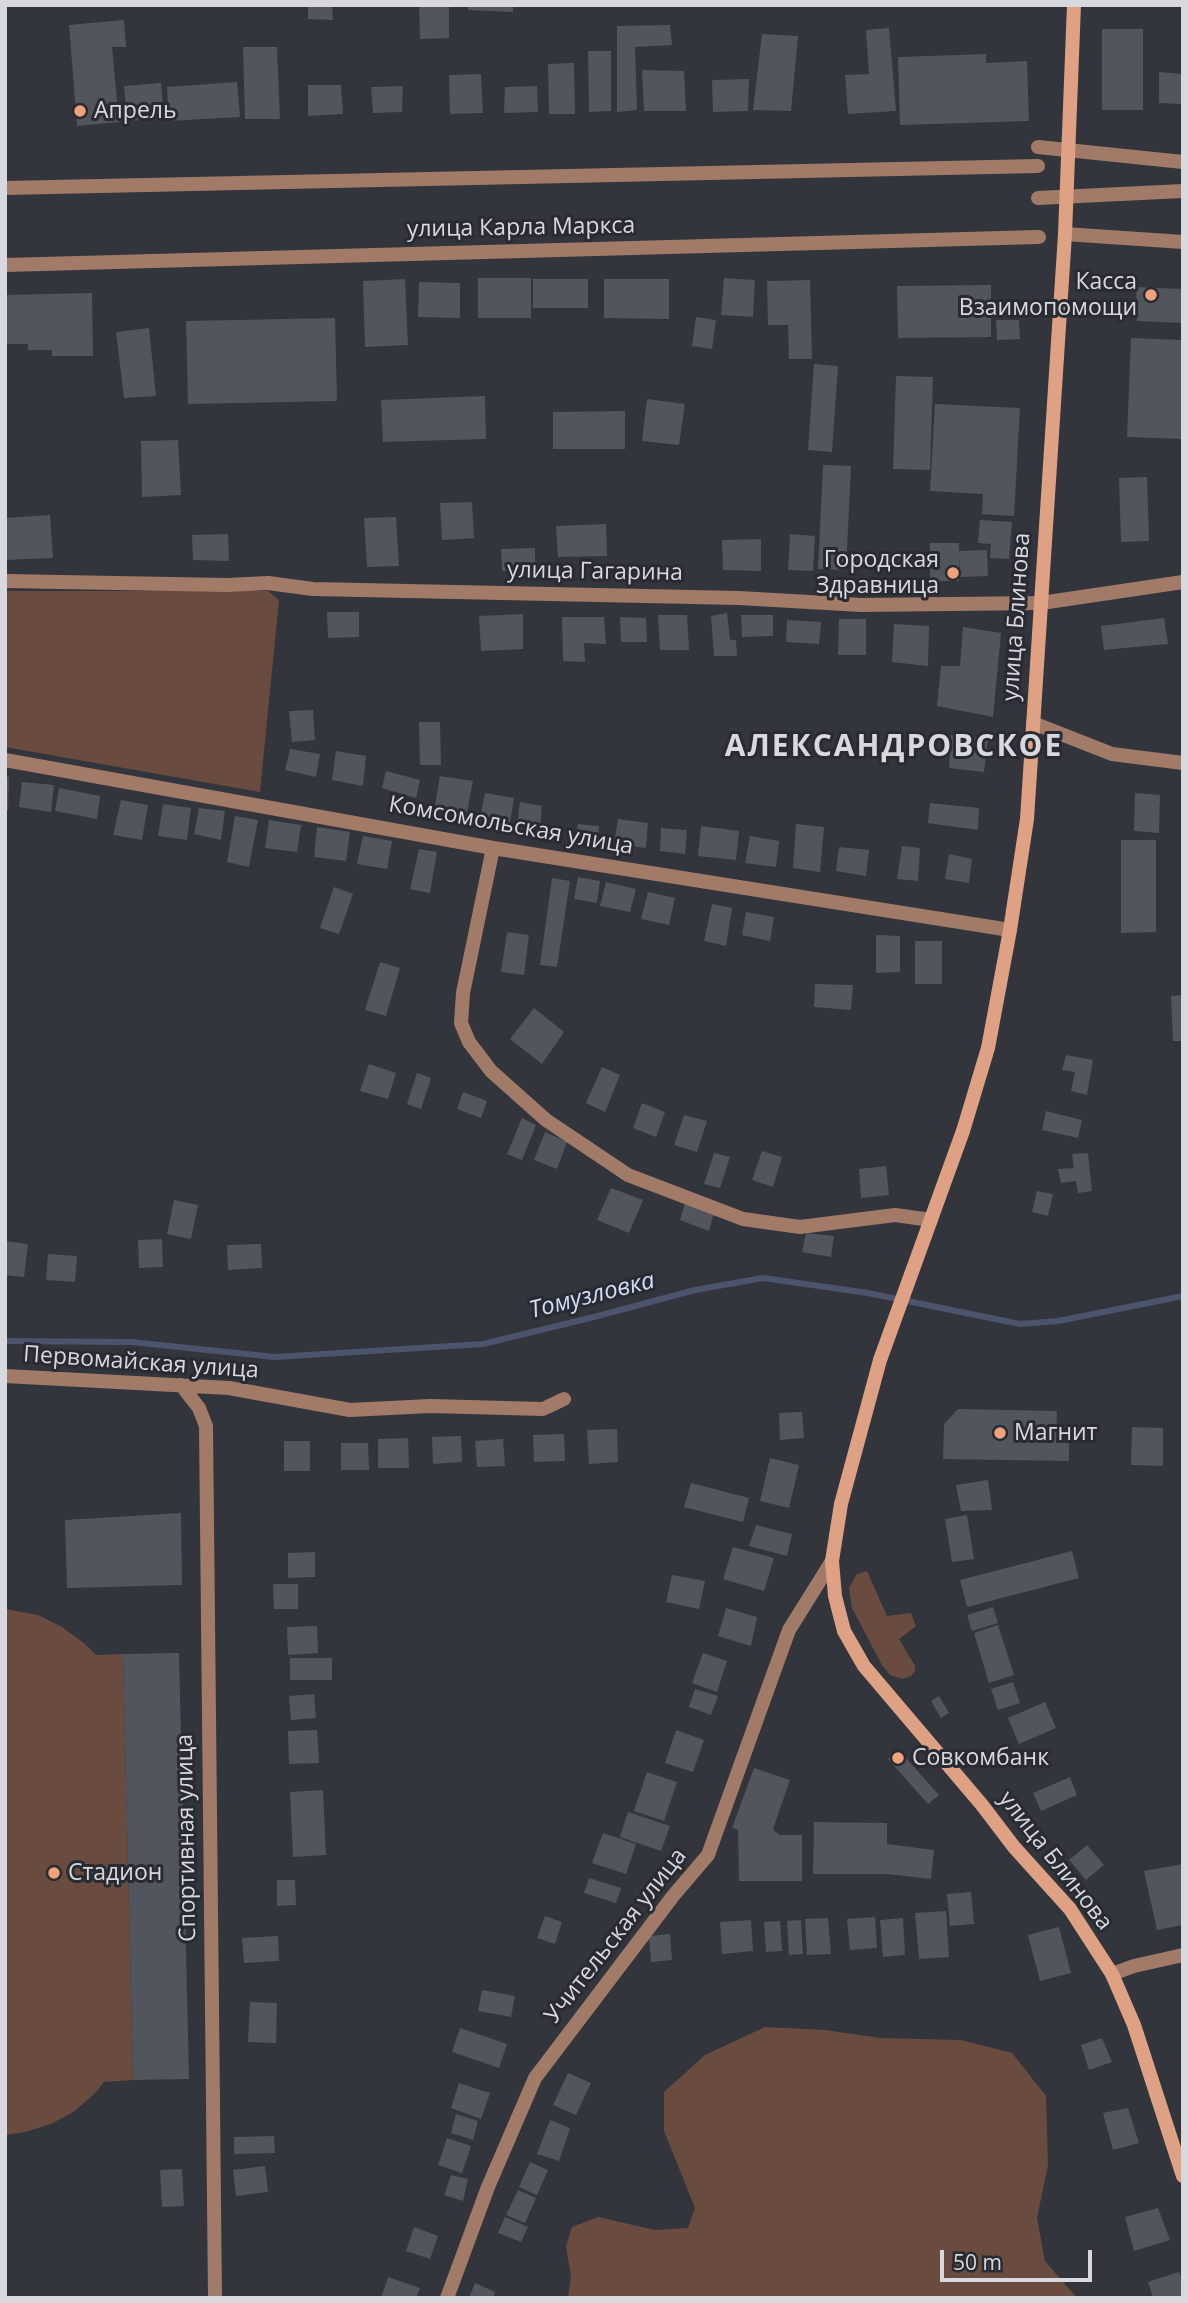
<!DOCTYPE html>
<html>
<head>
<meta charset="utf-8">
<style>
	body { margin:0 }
	#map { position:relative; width:1188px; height:2303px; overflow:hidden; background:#32353c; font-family:"Open Sans",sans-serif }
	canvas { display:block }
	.frame { position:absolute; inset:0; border:7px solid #d7d9de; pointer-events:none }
	.scale { position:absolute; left:940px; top:2250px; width:152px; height:32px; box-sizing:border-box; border:4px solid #d7d9de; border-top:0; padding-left:9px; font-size:21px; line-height:24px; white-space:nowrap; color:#d7d9de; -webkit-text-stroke:5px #292b32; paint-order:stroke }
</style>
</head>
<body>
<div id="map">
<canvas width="1188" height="2303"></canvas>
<div class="frame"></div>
<div class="scale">50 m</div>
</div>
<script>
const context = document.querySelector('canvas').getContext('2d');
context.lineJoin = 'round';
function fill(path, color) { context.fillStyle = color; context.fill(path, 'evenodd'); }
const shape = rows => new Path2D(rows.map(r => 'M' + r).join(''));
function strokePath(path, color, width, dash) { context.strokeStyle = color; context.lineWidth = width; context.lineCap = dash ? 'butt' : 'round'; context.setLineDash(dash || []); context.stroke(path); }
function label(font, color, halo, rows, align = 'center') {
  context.font = font + ' "Open Sans",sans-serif'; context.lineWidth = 6; context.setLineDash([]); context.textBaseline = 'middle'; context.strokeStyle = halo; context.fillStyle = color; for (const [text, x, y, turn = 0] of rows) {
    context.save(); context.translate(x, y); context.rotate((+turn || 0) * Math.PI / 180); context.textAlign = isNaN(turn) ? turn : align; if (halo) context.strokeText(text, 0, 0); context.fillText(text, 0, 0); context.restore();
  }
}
fill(shape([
	[5,591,268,591,279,600,260,792,5,747],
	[867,1571,887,1616,911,1613,916,1626,899,1639,915,1666,915,1671,911,1676,902,1679,890,1675,882,1665,852,1608,849,1588,857,1574],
	[5,1609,38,1615,62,1627,84,1643,96,1655,123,1654,133,2080,104,2082,95,2093,75,2111,51,2124,25,2132,5,2135],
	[765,2027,825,2030,880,2038,961,2040,1012,2053,1046,2096,1048,2165,1037,2218,1045,2261,1077,2298,568,2298,571,2277,566,2246,572,2227,598,2217,655,2230,688,2228,695,2208,664,2131,664,2092,705,2055]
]), '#694c3f');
strokePath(shape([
	[5,1341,131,1342,275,1357,483,1344,594,1317,695,1290,763,1278,868,1293,1020,1324,1058,1321,1183,1296]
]), '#4c546d', 6);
fill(shape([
	[308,5,332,5,333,20,308,19],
	[419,5,449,5,449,38,420,39],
	[468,5,513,5,513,12,468,10],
	[124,20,126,47,112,47,119,122,77,126,69,25],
	[670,25,672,45,635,47,637,110,617,112,617,26],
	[889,28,896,111,848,114,845,75,869,74,866,30],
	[1102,29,1143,29,1143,110,1102,110],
	[762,34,798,36,791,111,753,110],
	[243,47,277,47,280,119,245,119],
	[588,51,611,51,611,111,589,112],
	[986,54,986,63,1027,61,1029,121,900,125,898,57],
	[574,63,575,114,549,114,548,64],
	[642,70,684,71,686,111,644,111],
	[1159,72,1183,74,1183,104,1159,103],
	[481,74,483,113,450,114,449,75],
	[749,79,748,111,713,112,712,80],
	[237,82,240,117,169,121,167,87],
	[161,83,164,119,127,121,124,86],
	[308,85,341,85,343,114,308,116],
	[403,86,402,112,373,113,371,87],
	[537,86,538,112,504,113,505,87],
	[478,278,531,278,531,318,478,318],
	[724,278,755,280,753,317,721,315],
	[405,279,408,345,365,347,363,281],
	[533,279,588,279,588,308,533,308],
	[604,279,669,279,669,319,604,318],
	[810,280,812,359,789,359,788,325,768,325,767,281],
	[419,282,460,283,460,318,418,317],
	[991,285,991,337,898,338,897,286],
	[1136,287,1183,289,1183,323,1137,321],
	[92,293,93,356,52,356,52,350,28,350,28,344,5,344,5,295],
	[696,317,716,320,712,349,692,346],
	[335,318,337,401,188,404,186,321],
	[996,320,1019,320,1020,339,997,340],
	[149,328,156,396,124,398,116,332],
	[1131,338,1183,340,1183,439,1127,437],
	[814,364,838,366,832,452,808,450],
	[896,376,933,377,930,470,893,469],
	[485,396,486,439,383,442,381,400],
	[647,399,685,404,679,445,642,441],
	[935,404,1020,408,1014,516,982,514,983,494,930,491],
	[625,411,625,449,553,449,553,412],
	[178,440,181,495,142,497,141,441],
	[823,465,851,466,846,570,818,569],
	[1147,477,1149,541,1121,542,1119,478],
	[472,502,474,538,442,540,440,503],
	[50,515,53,558,5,560,5,518],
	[396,517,399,566,367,567,364,518],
	[980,520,1012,522,1009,559,990,558,991,544,978,543],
	[606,524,607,556,558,557,556,526],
	[228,534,229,561,193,560,192,535],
	[790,534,815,536,813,571,788,570],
	[761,539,761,571,723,570,722,540],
	[930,543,959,543,959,551,987,550,988,576,960,577,959,554,959,581,930,581],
	[535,548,535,571,502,571,501,549],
	[327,612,359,612,359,637,328,638],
	[727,613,730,640,736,640,737,656,714,656,711,616],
	[523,614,523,649,481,651,479,616],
	[658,615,687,615,689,650,660,650],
	[741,615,773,615,773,636,742,637],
	[562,617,604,617,606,644,584,643,585,662,563,661],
	[620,617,646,618,647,642,621,642],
	[1164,618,1168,644,1104,650,1101,626],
	[839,619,866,619,866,655,838,655],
	[787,620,821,622,819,644,786,642],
	[894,624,929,626,928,666,892,662],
	[963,627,1001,633,993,717,937,706,941,666,960,666],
	[313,710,315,740,292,742,289,711],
	[419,722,440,722,441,765,420,765],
	[951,735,988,739,984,772,949,768],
	[290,749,320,754,316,777,285,770],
	[336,751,366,756,363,786,332,780],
	[386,771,420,780,416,798,382,788],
	[440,776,473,781,467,812,435,805],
	[5,777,9,777,8,810,5,810],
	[22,782,54,785,51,812,19,807],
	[59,788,100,796,97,819,55,811],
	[485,793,514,798,510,823,480,817],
	[1135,793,1160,795,1159,833,1134,831],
	[121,800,148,805,142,840,113,835],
	[520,802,542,806,540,830,517,825],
	[930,803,979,808,978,830,928,823],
	[163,804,191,808,187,840,158,836],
	[199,808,225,811,221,840,194,834],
	[235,816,258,820,249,867,227,862],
	[618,819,648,823,646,848,614,844],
	[269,820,301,825,297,852,265,848],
	[578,824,599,826,598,845,574,842],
	[796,824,824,827,820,872,793,868],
	[701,826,739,831,736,860,698,856],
	[317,827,350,832,346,861,314,857],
	[661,828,687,830,685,854,660,851],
	[363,836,392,841,387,869,357,864],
	[750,836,779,841,776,867,745,863],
	[1121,840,1156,840,1156,932,1121,933],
	[902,846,920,848,918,881,897,879],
	[839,847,869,850,866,876,836,871],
	[419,849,437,852,430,893,410,889],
	[949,854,972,859,969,883,945,879],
	[578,877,600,881,597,903,574,899],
	[552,878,570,881,557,967,540,965],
	[606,882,636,889,630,912,600,906],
	[334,887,353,894,339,934,320,928],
	[648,892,675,898,669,925,641,919],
	[712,904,732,908,726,946,704,941],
	[746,912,774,917,770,941,742,935],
	[507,932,529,935,524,975,501,972],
	[876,935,900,936,900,972,876,973],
	[915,941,942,941,942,984,915,984],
	[380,962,400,968,386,1016,365,1010],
	[815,984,853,985,851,1010,814,1007],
	[1183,995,1183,1041,1173,1041,1171,996],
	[534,1008,564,1032,542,1064,510,1039],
	[1066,1055,1093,1060,1087,1095,1071,1091,1075,1072,1062,1070],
	[369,1064,396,1073,388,1099,360,1091],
	[602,1067,620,1075,605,1112,586,1103],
	[417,1073,431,1078,421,1109,407,1104],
	[463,1092,487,1101,481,1118,457,1109],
	[642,1103,665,1112,656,1137,633,1128],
	[1046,1111,1082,1120,1078,1138,1042,1130],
	[684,1115,707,1121,697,1152,674,1145],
	[522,1118,536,1125,522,1160,507,1154],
	[545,1132,567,1142,557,1169,534,1160],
	[762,1151,782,1157,773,1187,752,1180],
	[714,1153,730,1157,720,1188,704,1184],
	[1088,1153,1092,1191,1078,1193,1076,1181,1061,1183,1058,1169,1074,1168,1072,1154],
	[886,1166,889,1195,861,1198,859,1169],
	[611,1188,643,1200,629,1233,597,1220],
	[1037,1191,1053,1194,1048,1216,1032,1212],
	[174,1200,198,1205,191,1239,167,1234],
	[685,1203,714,1213,709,1231,680,1220],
	[806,1233,834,1236,831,1257,802,1252],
	[162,1239,163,1267,139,1268,138,1240],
	[5,1241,28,1244,24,1277,5,1275],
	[261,1244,262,1268,228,1270,227,1245],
	[48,1254,77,1256,75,1282,46,1280],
	[958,1409,1057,1411,1056,1443,1069,1443,1069,1461,943,1459,944,1424],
	[802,1412,804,1438,780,1440,779,1413],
	[1132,1427,1163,1428,1163,1466,1131,1465],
	[617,1429,618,1462,589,1464,587,1430],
	[564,1434,565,1461,534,1462,533,1435],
	[461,1436,462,1462,433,1464,432,1437],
	[408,1438,409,1468,378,1468,378,1439],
	[503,1439,505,1466,477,1467,475,1441],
	[284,1441,310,1441,310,1471,284,1471],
	[341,1443,368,1443,369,1470,341,1470],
	[770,1458,799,1465,789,1508,760,1501],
	[988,1480,992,1510,961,1511,956,1485],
	[691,1483,749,1498,743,1522,684,1507],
	[181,1513,182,1585,67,1588,65,1520],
	[967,1515,974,1559,952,1562,945,1519],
	[756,1525,792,1534,787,1556,749,1546],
	[733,1547,774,1558,764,1591,723,1579],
	[1072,1551,1079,1578,967,1607,960,1580],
	[315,1552,315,1577,288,1578,288,1553],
	[672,1575,705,1581,699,1609,666,1602],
	[273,1584,298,1584,298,1609,274,1609],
	[993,1607,998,1623,972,1631,967,1615],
	[726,1608,757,1617,751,1646,718,1636],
	[998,1625,1014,1675,989,1683,974,1633],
	[317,1626,318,1653,288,1655,287,1627],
	[179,1653,189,2079,133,2080,123,1654],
	[703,1653,727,1661,717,1692,692,1683],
	[290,1658,332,1658,332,1680,290,1680],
	[1013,1682,1020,1703,998,1710,991,1689],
	[695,1689,718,1696,711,1715,689,1707],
	[314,1694,316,1718,291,1720,289,1696],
	[939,1696,949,1713,941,1718,931,1701],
	[1045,1702,1056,1728,1019,1744,1008,1718],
	[317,1730,319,1763,289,1764,288,1731],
	[676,1730,704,1740,693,1772,665,1763],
	[899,1750,939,1795,928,1804,888,1759],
	[754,1768,790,1780,773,1829,779,1835,802,1835,802,1881,739,1881,738,1830,732,1828],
	[647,1772,677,1782,664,1821,634,1811],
	[1070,1777,1077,1795,1041,1811,1033,1793],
	[323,1790,326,1855,293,1857,290,1792],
	[628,1812,670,1826,661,1851,620,1837],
	[814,1822,887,1823,887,1844,934,1850,931,1879,887,1874,813,1874],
	[603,1833,636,1844,626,1874,592,1863],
	[1087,1845,1104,1865,1086,1880,1069,1860],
	[1183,1864,1183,1925,1157,1930,1144,1871],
	[589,1878,621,1888,616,1903,584,1893],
	[277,1880,295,1880,296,1905,277,1906],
	[971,1892,974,1924,950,1926,947,1894],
	[946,1911,949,1957,919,1959,915,1913],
	[545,1916,562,1922,555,1944,537,1938],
	[875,1917,877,1948,850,1950,847,1919],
	[828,1918,831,1954,807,1955,805,1919],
	[903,1918,905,1955,883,1957,880,1920],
	[751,1920,753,1951,722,1954,720,1922],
	[801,1920,803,1954,789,1955,787,1921],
	[780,1921,782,1951,766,1952,764,1922],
	[1059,1927,1071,1973,1040,1981,1028,1935],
	[670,1934,672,1960,651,1962,649,1936],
	[278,1936,279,1961,244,1963,242,1938],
	[482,1990,515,1996,511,2017,478,2011],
	[250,2002,277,2003,276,2043,248,2042],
	[460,2028,507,2044,499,2068,452,2052],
	[1102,2038,1112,2062,1089,2070,1081,2045],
	[568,2073,591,2083,576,2115,553,2105],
	[459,2083,490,2093,481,2119,451,2108],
	[1128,2108,1139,2143,1113,2150,1103,2113],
	[456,2114,478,2121,473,2140,451,2133],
	[550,2120,570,2128,559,2161,537,2154],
	[274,2136,275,2153,234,2154,234,2137],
	[447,2138,471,2146,462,2173,438,2165],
	[530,2162,548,2170,537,2195,519,2187],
	[265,2166,268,2192,236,2196,233,2170],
	[182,2169,184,2206,162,2207,160,2170],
	[451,2175,468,2179,463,2201,444,2195],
	[518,2190,536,2198,525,2223,506,2215],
	[1158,2208,1170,2240,1134,2251,1125,2217],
	[505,2217,528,2227,521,2242,498,2233],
	[414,2227,438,2236,430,2259,406,2251],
	[1179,2272,1183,2283,1183,2298,1153,2298,1148,2282],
	[388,2277,420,2288,416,2298,381,2298],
	[475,2283,495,2292,493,2298,469,2298]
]), '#51555c');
strokePath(shape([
	[1038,147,1183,162],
	[5,188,1038,166],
	[1038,198,1183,191],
	[1065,234,1183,242],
	[5,265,1039,237],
	[5,581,227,585,268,583,313,589,739,598,861,605,1041,603,1183,582],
	[1033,723,1112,754,1183,763],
	[5,760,493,848,1010,930],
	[493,848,463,993,461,1023,469,1042,491,1071,546,1120,628,1175,743,1219,800,1227,895,1215,931,1220],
	[5,1376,229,1388,350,1410,430,1406,543,1409,564,1399],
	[181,1385,199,1408,206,1426,215,2298],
	[1112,1974,1134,1966,1183,1955],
	[447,2298,488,2187,535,2078,673,1896,708,1855,789,1630,832,1561]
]), '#a27b68', 14);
strokePath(shape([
	[1074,5,1065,234,1027,819,1010,930,988,1048,963,1131,880,1360,841,1504,832,1561,835,1596,844,1631,864,1666,982,1805,1014,1847,1070,1909,1112,1974,1134,2025,1183,2176]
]), '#dfa183', 14);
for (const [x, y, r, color] of [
	[80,111,7,"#f1a27b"],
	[1151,295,7,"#f1a27b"],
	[953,573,7,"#f1a27b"],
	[1000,1433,7,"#f1a27b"],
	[898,1758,7,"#f1a27b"],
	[54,1873,7,"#f1a27b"]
]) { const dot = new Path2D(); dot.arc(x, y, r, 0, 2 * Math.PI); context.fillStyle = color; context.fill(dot); strokePath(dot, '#292b32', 2.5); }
label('23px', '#d7d9de', '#292b32', [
	["Апрель",94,111],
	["Касса",1137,282,"right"],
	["Взаимопомощи",1137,308,"right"],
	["Городская",939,560,"right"],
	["Здравница",939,586,"right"],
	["Магнит",1014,1433],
	["Совкомбанк",912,1758],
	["Стадион",68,1873]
], 'left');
label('23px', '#d7d9de', '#292b32', [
	["улица Карла Маркса",521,228,-1],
	["улица Гагарина",595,572,1],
	["улица Блинова",1017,617,-86],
	["Комсомольская улица",511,826,10],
	["Первомайская улица",141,1363,4],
	["Спортивная улица",187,1838,-91],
	["улица Блинова",1055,1861,52],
	["Учительская улица",616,1936,-52]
]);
label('italic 24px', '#d1dcf6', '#292b32', [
	["Томузловка",592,1296,-14]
]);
context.letterSpacing = '2px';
label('bold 30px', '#d7d9de', '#292b32', [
	["АЛЕКСАНДРОВСКОЕ",894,747]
]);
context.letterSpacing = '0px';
</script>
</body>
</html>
